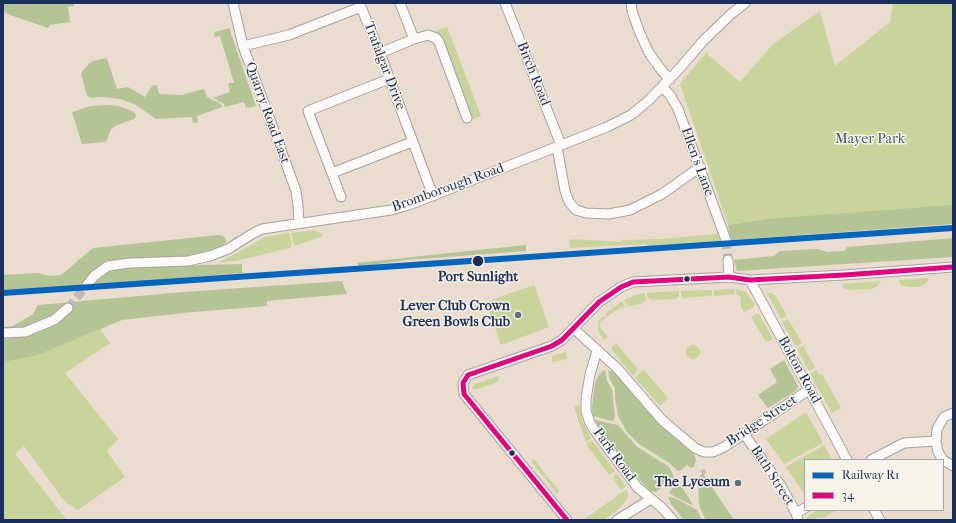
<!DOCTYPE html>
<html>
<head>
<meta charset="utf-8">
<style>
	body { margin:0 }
	#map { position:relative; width:956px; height:523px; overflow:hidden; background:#eadcce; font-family:"IM FELL French Canon",serif }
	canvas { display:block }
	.frame { position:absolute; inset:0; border:4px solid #1b2f5e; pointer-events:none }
	.legend { position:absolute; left:804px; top:459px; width:140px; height:52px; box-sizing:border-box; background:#f7f3e8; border:1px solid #9fa5b1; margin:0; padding:5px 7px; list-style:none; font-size:12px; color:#1b2f5e }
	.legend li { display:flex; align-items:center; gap:8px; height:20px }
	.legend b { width:20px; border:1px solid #9fa5b1 }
</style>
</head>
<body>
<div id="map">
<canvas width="956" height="523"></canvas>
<div class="frame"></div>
<ul class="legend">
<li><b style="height:5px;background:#0065bd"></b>Railway R1</li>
<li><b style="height:5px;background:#e5007d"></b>34</li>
</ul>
</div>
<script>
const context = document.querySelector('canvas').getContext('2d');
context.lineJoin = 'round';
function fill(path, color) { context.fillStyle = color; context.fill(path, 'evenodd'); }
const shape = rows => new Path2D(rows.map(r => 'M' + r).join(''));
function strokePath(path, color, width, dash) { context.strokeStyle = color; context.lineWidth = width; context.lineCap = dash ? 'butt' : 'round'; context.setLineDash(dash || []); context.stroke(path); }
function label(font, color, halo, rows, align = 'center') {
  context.font = font + ' "IM FELL French Canon",serif'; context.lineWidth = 3; context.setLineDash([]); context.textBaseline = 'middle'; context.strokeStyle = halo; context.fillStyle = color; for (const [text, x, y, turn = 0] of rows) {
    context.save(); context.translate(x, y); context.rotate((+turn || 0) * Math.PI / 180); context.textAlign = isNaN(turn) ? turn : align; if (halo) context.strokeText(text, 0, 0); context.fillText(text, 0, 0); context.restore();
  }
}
fill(shape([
	[893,3,953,3,953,215,766,219,728,225,680,84,706,53,740,82,773,44,820,11,835,66,890,22],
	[447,27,481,116,471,120,439,37,433,32],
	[314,230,321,233,323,236,294,246,291,233],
	[289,233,292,245,290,248,236,261,219,262,235,254,265,237],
	[717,234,721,241,647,246,647,244,570,248,569,240,571,239,621,242,622,240,661,239],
	[928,278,928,281,925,284,918,287,909,287,901,285,900,283,899,280],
	[881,281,878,286,872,289,849,290,844,288,842,284],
	[534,285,549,327,501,345,486,302],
	[734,289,735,294,714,296,714,290],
	[736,289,746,292,755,305,754,307,744,312,741,307,741,297,736,294],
	[712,290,712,295,710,296,682,298,681,296,681,291],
	[679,291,679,296,676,299,652,300,649,299,647,296,647,293],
	[645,293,646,300,641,304,628,306,624,300,635,295],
	[767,293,771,293,775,295,787,316,781,319],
	[622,301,625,307,619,308,607,317,605,314],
	[756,314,759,314,773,339,766,342,751,317],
	[604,316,606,318,601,321,599,326,608,337,604,340,598,331,598,321],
	[788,319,802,343,796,347,782,322],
	[100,329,110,343,65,373,118,439,107,451,125,477,78,510,65,502,24,446,15,454,66,519,64,520,3,520,3,358,38,355],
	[616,343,637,368,637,371,633,376,612,350,612,347],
	'686 352a7 7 0 1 1 14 0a7 7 0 1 1-14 0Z',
	[803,346,815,367,809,371,797,349],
	[566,352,567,359,554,362,552,362,552,356],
	[644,370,668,398,660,406,635,378,642,371],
	[816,370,820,375,822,374,841,408,832,413,810,374],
	[498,376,499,378,497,382,478,389,472,389,473,386,475,384],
	[579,405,582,420,591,438,586,442,575,410,575,406],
	[806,412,823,443,784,464,766,439],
	[592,440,615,471,609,475,586,444],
	[824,445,832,460,805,460,805,491,803,492,786,467],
	[533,460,535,460,546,475,543,476,531,461],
	[617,474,626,486,621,490,614,480,614,476],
	[547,476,559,490,557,494,544,477],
	[627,489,628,495,626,501,615,512,603,520,583,520],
	[818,510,837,510,823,518,818,517,813,520,806,520,809,515]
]), '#c8d49c');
fill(shape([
	[3,3,74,3,74,6,68,7,70,22,50,25,48,28,10,15,3,11],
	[230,28,231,34,256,106,246,108,244,102,225,107,224,104,213,98,230,92,228,83,234,83,220,36,214,37,215,32],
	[107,58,117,89,128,87,145,97,152,86,157,85,159,94,181,95,204,89,207,97,221,104,222,107,197,116,198,122,193,123,192,117,156,119,136,105,120,99,102,97,90,98,87,95,81,74,83,70,92,61],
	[107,105,118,106,130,110,135,113,136,117,134,119,117,125,111,129,107,140,104,142,82,144,72,112,91,106],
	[953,205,953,224,731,240,728,225,766,219],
	[218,235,223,236,225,238,226,242,224,245,194,256,120,259,104,262,92,271,80,286,3,291,3,275,38,273,50,276,61,275,93,248],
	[953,238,953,257,737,271,734,260,774,256,780,251,818,249,827,252,844,251,847,247],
	[526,245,526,251,407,260,358,267,358,264,356,263],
	[242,264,242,273,94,285,104,273,114,268,128,267],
	[342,281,347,294,267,301,267,306,192,312,122,320,38,355,3,362,3,327,13,326,33,314,38,305,184,292],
	[784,360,798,386,797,390,768,408,758,395,777,382,770,369],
	[605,370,607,381,612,390,615,416,614,420,612,421,593,416,592,407,595,383,600,373],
	[608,370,614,372,650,414,692,450,696,459,694,467,691,468,687,465,680,471,678,471,668,462,639,444,627,432,618,416,615,398,615,388,610,380],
	[594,420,618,425,637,447,665,464,670,468,674,478,665,484,665,485,656,492,650,491,629,468],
	[704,469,706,472,704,475,734,520,706,520,705,519,699,505,698,480,699,477,702,474,702,472,700,471],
	[678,484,681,486,692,503,692,505,670,494,669,492,672,490,671,488],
	[668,497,675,498,697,510,702,520,684,520,671,504]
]), '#b5c495');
strokePath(shape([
	[726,240,728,260],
	[68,308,87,285]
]), '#c1b9b8', 9, [9, 4.5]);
const minor = shape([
	[233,3,243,46,296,191,298,206,299,223],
	[400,3,414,39],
	[505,3,561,145],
	[631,3,632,11,639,31,649,53,662,71,670,79],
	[243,46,289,35,361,7,380,53,433,196],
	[380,53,414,39,428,35,436,38,439,42,467,118],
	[662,87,670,95,678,109,726,240],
	[557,147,565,191,569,202,576,210,586,213,609,214,630,210,662,194,700,167],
	[332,173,412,142],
	[341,197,308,111,389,79],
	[728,260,729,277],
	[750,280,847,460],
	[87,285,94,276,108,266,130,263,188,261,210,256,228,249,252,234,262,229,391,210,409,205,607,127,631,115,648,101,680,68,703,41,730,15,745,3],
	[573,328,617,368,662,420,695,448,704,452,713,452,726,446,810,389],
	[3,333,25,332,54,320,68,308],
	[597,351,590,374,586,399,586,411,590,423,597,434,637,487,661,507,673,520],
	[953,413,944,417,937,429,936,441,938,452,943,460,953,466],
	[744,434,781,486,796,513,798,520],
	[871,460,904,443,936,441],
	[874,510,880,520],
	[796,513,805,508],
	[567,520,464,394,463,383,468,375,552,346,562,340,599,302,621,287,633,282,729,277,750,280,844,275,953,267],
	[617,520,651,499]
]);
strokePath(minor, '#a6a19f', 11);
strokePath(minor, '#fcfaf8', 9);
strokePath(shape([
	[567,520,464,394,463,383,468,375,552,346,562,340,599,302,621,287,633,282,729,277,750,280,844,275,953,267]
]), '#e5007d', 5);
strokePath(shape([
	[3,293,953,228]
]), '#0065bd', 6);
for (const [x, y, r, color] of [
	[478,261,6,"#1b2f5e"],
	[687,279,3.5,"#1b2f5e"],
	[518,315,4,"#636c85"],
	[512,453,3.5,"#1b2f5e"],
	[738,483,4,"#636c85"]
]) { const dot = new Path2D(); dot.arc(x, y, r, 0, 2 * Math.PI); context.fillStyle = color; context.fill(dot); strokePath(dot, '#f7f3e8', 1.5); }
label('14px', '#1b2f5e', '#f7f3e8', [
	["Trafalgar Drive",384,66,69],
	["Birch Road",533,74,68],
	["Quarry Road East",267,113,70],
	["Ellen's Lane",697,162,70],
	["Bromborough Road",448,188,-20],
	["Bolton Road",799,370,61],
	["Bridge Street",762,421,-33],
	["Park Road",614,455,54],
	["Bath Street",772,476,57]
]);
label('14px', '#405664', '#f7f3e8', [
	["Mayer Park",870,140]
]);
label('bold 14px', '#1b2f5e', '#f7f3e8', [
	["Port Sunlight",478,278]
]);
label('bold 14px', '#1b2f5e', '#f7f3e8', [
	["Lever Club Crown",510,307],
	["Green Bowls Club",510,323],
	["The Lyceum",730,483]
], 'right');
</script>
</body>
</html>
